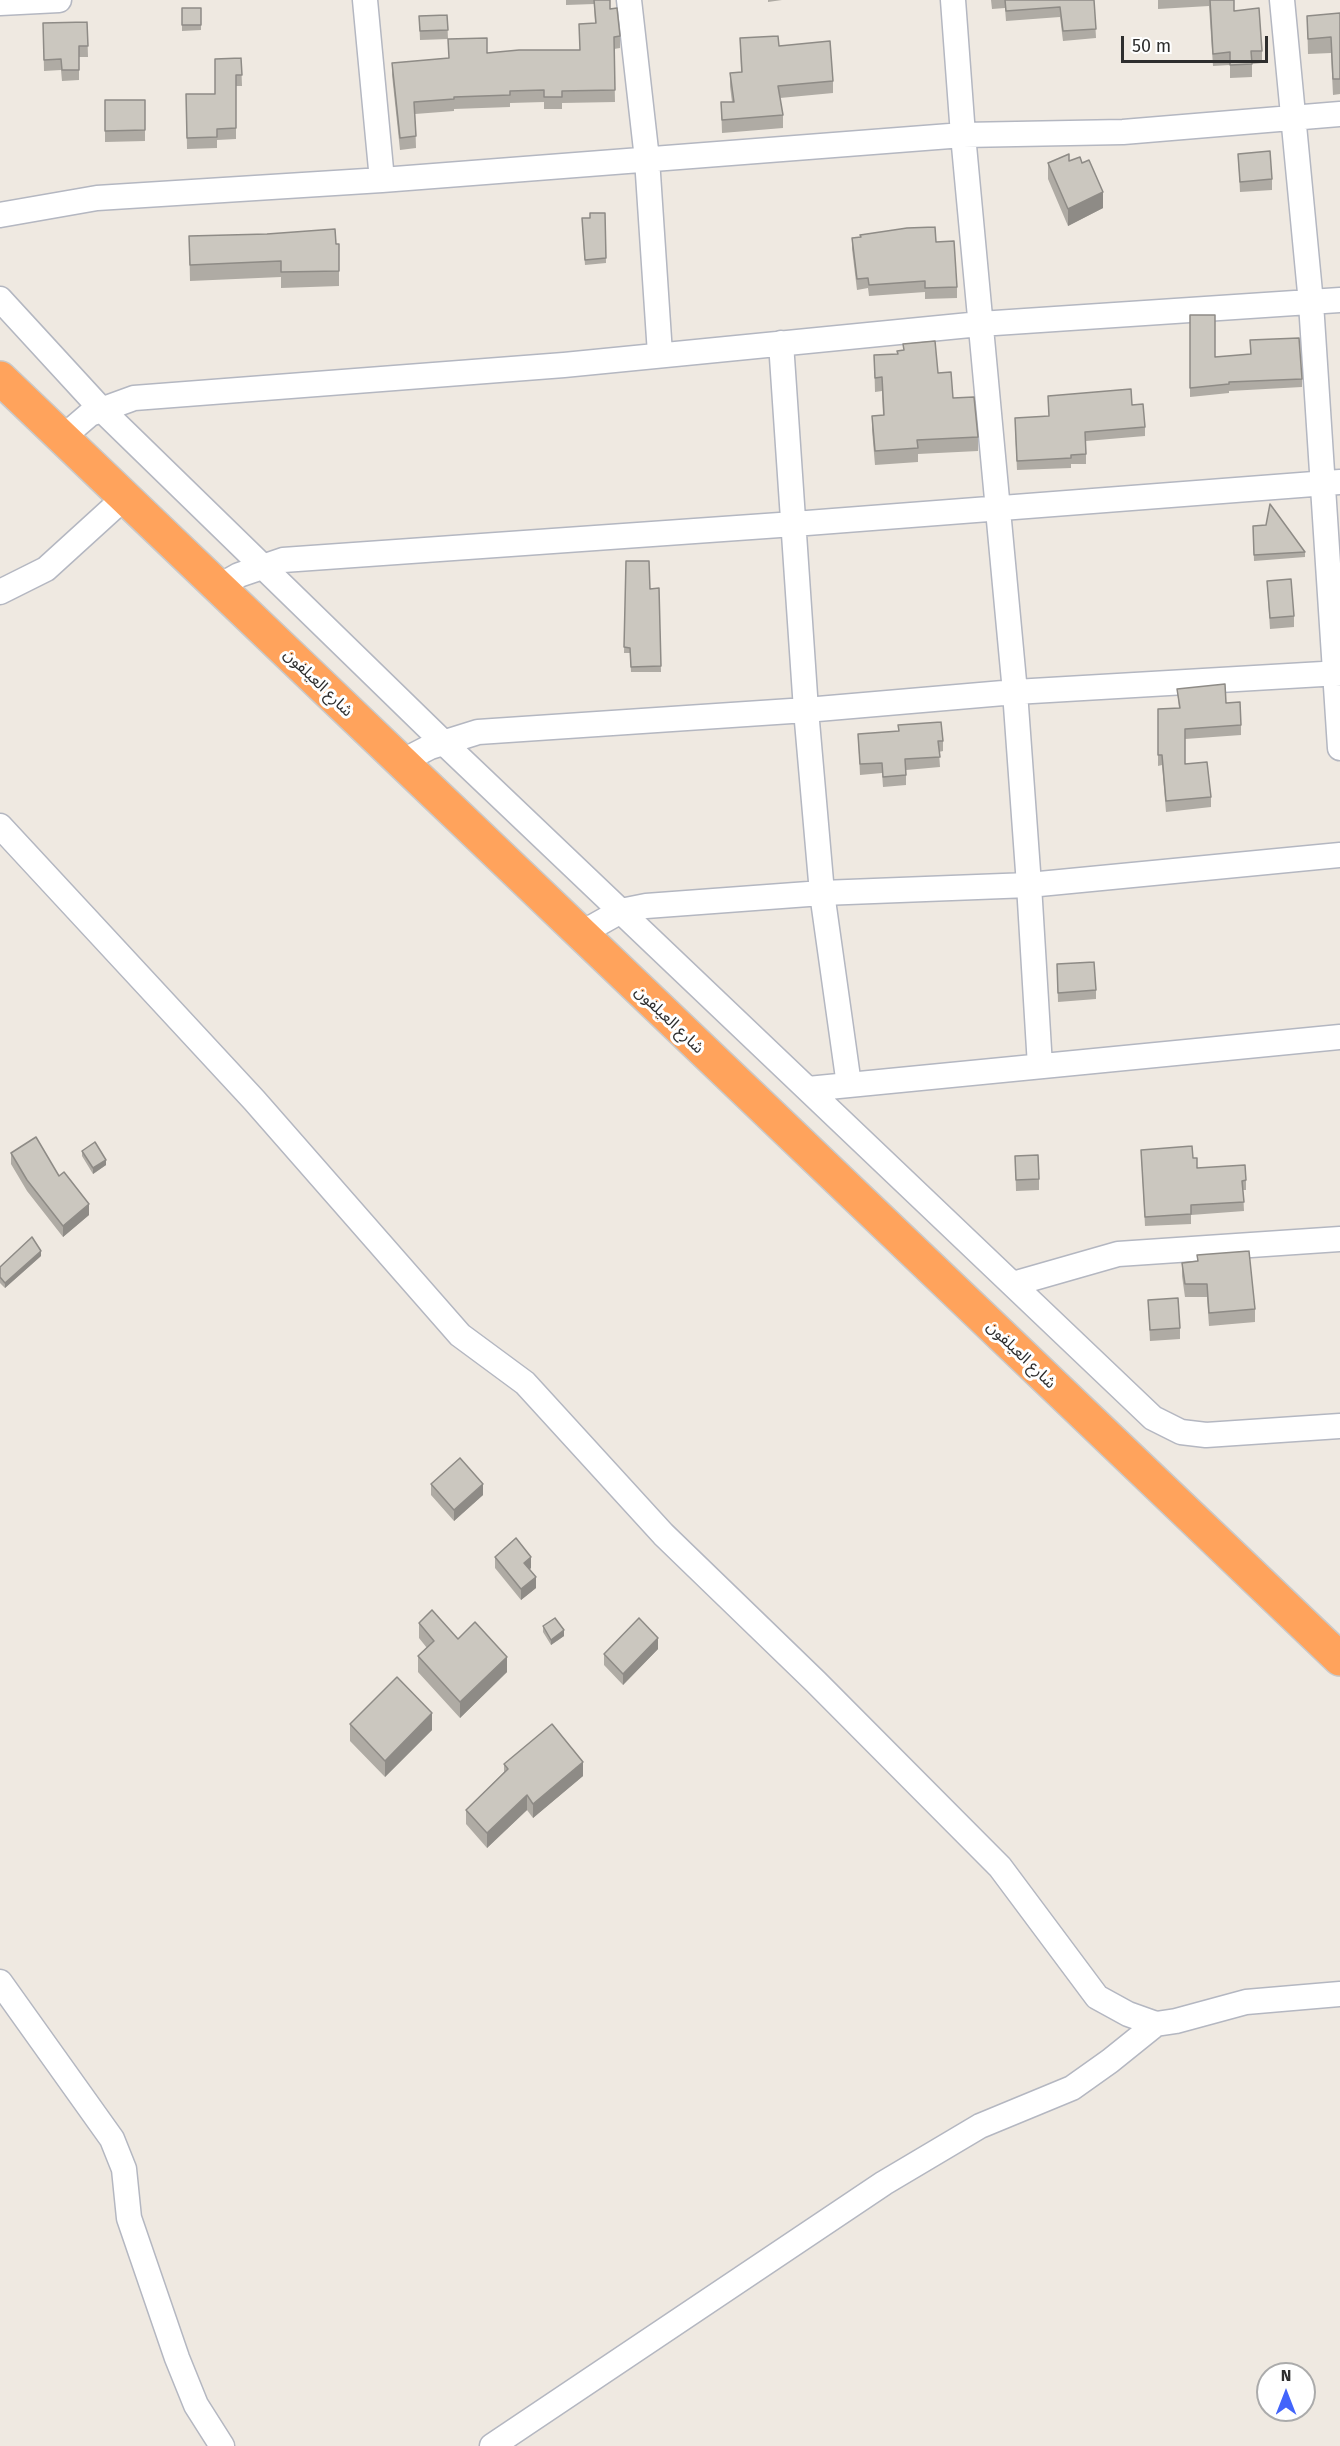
<!DOCTYPE html>
<html>
<head>
<meta charset="utf-8">
<style>
	body { margin:0 }
	#map { position:relative; width:1340px; height:2446px; overflow:hidden; background:#efe9e1; font-family:"Fira Sans",sans-serif }
	canvas { display:block }
	.north { position:absolute; left:1256px; top:2362px; width:60px; height:60px; box-sizing:border-box; background:#fff; border:2px solid #ababab; border-radius:50%; rotate:0deg; font-size:16px; font-weight:700; line-height:24px; text-align:center; color:#2e2e2e }
	.north::after { content:''; display:block; margin:auto; width:21px; height:27px; background:#4264fb; clip-path:polygon(50% 0,100% 100%,50% 72%,0 100%) }
	.scale { position:absolute; left:1121px; top:36px; width:147px; height:27px; box-sizing:border-box; border:3px solid #2e2e2e; border-top:0; padding-left:8px; font-size:18px; line-height:21px; white-space:nowrap; color:#2e2e2e; -webkit-text-stroke:4px #fff; paint-order:stroke }
</style>
</head>
<body>
<div id="map">
<canvas width="1340" height="2446"></canvas>
<div class="north">N</div>
<div class="scale">50 m</div>
</div>
<script>
const context = document.querySelector('canvas').getContext('2d');
context.lineJoin = 'round';
const shape = rows => new Path2D(rows.map(r => 'M' + r).join(''));
function strokePath(path, color, width, dash) { context.strokeStyle = color; context.lineWidth = width; context.lineCap = dash ? 'butt' : 'round'; context.setLineDash(dash || []); context.stroke(path); }
function fill(path, color) { context.fillStyle = color; context.fill(path, 'evenodd'); }
function label(font, color, halo, rows, align = 'center') {
  context.font = font + ' "Fira Sans","Noto Sans Arabic",sans-serif'; context.lineWidth = 6; context.setLineDash([]); context.textBaseline = 'middle'; context.strokeStyle = halo; context.fillStyle = color; for (const [text, x, y, turn = 0] of rows) {
    context.save(); context.translate(x, y); context.rotate((+turn || 0) * Math.PI / 180); context.textAlign = isNaN(turn) ? turn : align; if (halo) context.strokeText(text, 0, 0); context.fillText(text, 0, 0); context.restore();
  }
}
const street = shape([
	[365,0,382,180],
	[629,0,647,159,660,354],
	[953,0,963,135,1015,692,1029,885,1040,1066],
	[1282,0,1311,303,1340,748],
	[0,3,59,0],
	[0,215,97,198,382,180,963,135,1123,132,1340,114],
	[0,299,102,410,444,743,1153,1418,1181,1432,1206,1435,1340,1426],
	[781,343,806,710,822,893,849,1085],
	[62,438,90,414,134,398,564,365,980,324,1340,300],
	[218,587,239,575,283,560,794,524,1340,482],
	[0,592,46,569,124,498],
	[401,762,430,747,478,732,806,710,1015,692,1340,673],
	[0,826,254,1100,460,1335,525,1383,663,1534,816,1682,1000,1867,1097,1997,1128,2014,1156,2024,1176,2021,1246,2002,1340,1994],
	[580,934,621,911,646,906,822,893,1029,885,1340,855],
	[808,1089,1340,1037],
	[1013,1284,1118,1254,1340,1239],
	[0,1982,112,2139,124,2169,129,2218,177,2358,196,2405,222,2446],
	[492,2446,884,2183,980,2126,1072,2088,1110,2061,1156,2024]
]);
const highway = shape([
	[0,378,1340,1659]
]);
strokePath(street, '#b4b7c1', 27);
strokePath(highway, '#c9c9c9', 36);
strokePath(street, '#fff', 24);
strokePath(highway, '#ffa35c', 33);
fill(shape([
	[566,0,610,0,610,9,620,36,620,48,614,49,615,102,562,103,562,109,544,109,544,102,510,103,510,107,454,109,454,111,415,114,416,148,400,150,392,75,392,63,448,58,487,53,580,50,579,24,595,23,594,4,566,5],
	[768,0,782,0,768,2],
	[991,0,1094,0,1096,38,1063,41,1060,17,1006,21,1005,8,992,9],
	[1158,0,1234,0,1234,11,1262,51,1262,63,1252,64,1252,77,1230,78,1230,65,1213,66,1209,6,1158,9],
	[182,8,201,8,201,30,182,31],
	[1340,13,1340,94,1333,95,1331,53,1308,54,1307,16],
	[447,15,448,39,420,40,419,16],
	[87,22,88,57,79,57,79,80,62,81,61,70,44,71,43,23],
	[740,38,779,46,833,81,833,93,780,98,783,115,783,128,722,133,721,102,732,102,730,86,730,73,741,72],
	[241,58,242,86,236,86,236,139,217,140,217,148,187,149,186,94,215,94],
	[105,100,145,100,145,141,105,142],
	[1238,154,1272,179,1272,190,1240,192],
	[1069,161,1103,208,1068,226,1048,179,1048,163],
	[605,213,606,263,585,265,582,223,590,218],
	[189,236,339,244,339,286,281,288,281,277,190,281],
	[852,238,936,242,957,287,957,298,925,299,925,292,869,296,868,288,857,290,852,249],
	[1190,315,1215,357,1250,354,1250,340,1302,379,1302,387,1229,391,1229,393,1190,397],
	[874,355,938,373,978,437,978,451,918,454,918,462,875,465,872,430,872,416,883,415,882,391,875,392],
	[1132,405,1145,427,1145,436,1086,441,1086,464,1071,464,1071,468,1017,470,1015,428,1049,416],
	[1253,526,1305,552,1305,557,1254,561],
	[626,561,650,589,659,588,661,672,631,672,630,653,624,653],
	[1267,581,1294,616,1294,627,1270,629],
	[1177,689,1226,703,1241,725,1241,735,1185,739,1185,764,1211,797,1211,807,1166,812,1162,765,1158,766,1158,709,1179,708],
	[858,734,943,741,943,751,939,752,940,767,906,770,906,785,883,787,882,773,860,775],
	[1057,964,1096,990,1096,999,1058,1002],
	[1141,1150,1193,1158,1197,1168,1246,1180,1246,1190,1243,1190,1244,1211,1191,1215,1191,1224,1145,1226],
	[82,1151,106,1165,93,1174,82,1156],
	[11,1153,59,1176,89,1215,63,1237,27,1191,11,1164],
	[1015,1156,1039,1179,1039,1190,1016,1191],
	[1197,1255,1255,1309,1255,1322,1209,1326,1207,1297,1185,1297,1182,1276,1182,1263,1197,1261],
	[41,1256,5,1288,0,1283,0,1267],
	[1148,1300,1180,1328,1180,1339,1150,1341],
	[431,1484,483,1495,454,1521,431,1495],
	[495,1557,531,1568,530,1569,536,1588,521,1600,495,1568],
	[419,1623,458,1639,507,1672,460,1718,418,1672,418,1656,427,1648,419,1638],
	[543,1626,564,1636,551,1645,543,1632],
	[658,1649,623,1685,604,1665,604,1654],
	[350,1724,432,1730,385,1777,350,1741],
	[504,1764,583,1776,533,1818,527,1810,487,1848,466,1824,466,1810,504,1772]
]), '#afaba4');
fill(shape([
	[1103,192,1103,208,1068,226,1068,209],
	[106,1160,106,1165,93,1174,93,1168],
	[89,1204,89,1215,63,1237,63,1226],
	[41,1251,41,1256,5,1288,5,1283],
	[483,1484,483,1495,454,1521,454,1510],
	[531,1557,531,1568,524,1574,524,1563],
	[536,1577,536,1588,521,1600,521,1589],
	[564,1630,564,1636,551,1645,551,1640],
	[658,1638,658,1649,623,1685,623,1674],
	[507,1657,507,1672,460,1718,460,1702],
	[432,1713,432,1730,385,1777,385,1761],
	[583,1762,583,1776,533,1818,533,1804],
	[527,1795,527,1810,487,1848,487,1833]
]), '#8e8b86');
const building = shape([
	[594,0,610,0,610,9,617,8,620,36,614,37,615,90,562,91,562,97,544,97,544,90,510,91,510,95,454,97,454,99,414,102,416,136,400,138,392,63,449,58,448,39,487,38,487,53,519,50,580,50,579,24,596,23,594,0],
	[1005,0,1094,0,1096,29,1063,31,1060,7,1006,11,1005,0],
	[1210,0,1234,0,1234,11,1259,8,1262,51,1251,51,1252,64,1230,65,1230,52,1213,54,1210,0],
	[182,8,201,8,201,25,182,25,182,8],
	[1340,13,1340,79,1333,79,1331,37,1308,39,1307,16,1340,13],
	[447,15,448,30,420,31,419,16,447,15],
	[87,22,88,46,79,46,79,70,62,70,61,59,44,60,43,23,87,22],
	[778,36,779,46,830,41,833,81,778,86,783,115,722,120,721,102,734,102,730,73,742,72,740,38,778,36],
	[241,58,242,75,236,75,236,128,217,129,217,137,187,138,186,94,215,94,215,59,241,58],
	[105,100,145,100,145,130,105,131,105,100],
	[1270,151,1272,179,1240,182,1238,154,1270,151],
	[1069,154,1069,161,1080,157,1082,163,1089,160,1103,192,1068,209,1048,163,1069,154],
	[590,213,605,213,606,258,585,260,582,218,590,218,590,213],
	[935,227,936,242,954,241,957,287,925,288,925,281,869,285,868,278,857,279,852,238,861,237,860,235,907,228,935,227],
	[335,229,336,244,339,244,339,271,281,272,281,261,190,265,189,236,267,234,335,229],
	[1190,315,1215,315,1215,357,1251,354,1250,340,1299,338,1302,379,1229,382,1229,384,1190,388,1190,315],
	[935,341,938,373,951,372,953,398,974,397,978,437,917,440,918,448,875,451,872,416,884,415,882,377,875,378,874,355,898,354,897,351,904,350,903,344,935,341],
	[1131,389,1132,405,1143,404,1145,427,1085,432,1086,454,1071,455,1071,458,1017,461,1015,418,1049,416,1048,396,1131,389],
	[1270,504,1305,552,1254,555,1253,526,1266,525,1270,504],
	[626,561,649,561,650,589,659,588,661,666,631,667,630,648,624,647,626,561],
	[1291,579,1294,616,1270,618,1267,581,1291,579],
	[1225,684,1226,703,1240,702,1241,725,1185,729,1185,764,1207,762,1211,797,1166,801,1162,755,1158,755,1158,709,1180,708,1177,689,1225,684],
	[941,722,943,741,938,741,940,757,905,759,906,775,883,777,882,763,860,764,858,734,899,731,898,725,941,722],
	[1094,962,1096,990,1058,993,1057,964,1094,962],
	[36,1137,59,1176,64,1172,89,1204,63,1226,27,1180,11,1153,36,1137],
	[95,1142,106,1160,93,1168,82,1151,95,1142],
	[1192,1146,1193,1158,1197,1158,1197,1168,1245,1165,1246,1180,1242,1181,1244,1202,1191,1205,1191,1214,1145,1217,1141,1150,1192,1146],
	[1038,1155,1039,1179,1016,1180,1015,1156,1038,1155],
	[32,1237,41,1251,5,1283,0,1277,0,1267,32,1237],
	[1249,1251,1255,1309,1209,1313,1207,1284,1185,1284,1182,1263,1198,1261,1197,1255,1249,1251],
	[1178,1298,1180,1328,1150,1330,1148,1300,1178,1298],
	[460,1458,483,1484,454,1510,431,1484,460,1458],
	[516,1538,531,1557,524,1563,536,1577,521,1589,495,1557,516,1538],
	[432,1610,458,1639,475,1622,507,1657,460,1702,418,1656,434,1641,419,1623,432,1610],
	[555,1618,564,1630,551,1640,543,1626,555,1618],
	[639,1618,658,1638,623,1674,604,1654,639,1618],
	[397,1677,432,1713,385,1761,350,1724,397,1677],
	[552,1724,583,1762,533,1804,527,1795,487,1833,466,1810,508,1769,504,1764,552,1724]
]);
fill(building, '#cbc7bf');
strokePath(building, '#8e8b86', 1.5);
label('16px', '#2e2e2e', '#fff', [
	["شارع العيلفون",318,683,44],
	["شارع العيلفون",669,1020,44],
	["شارع العيلفون",1021,1355,44]
]);
</script>
</body>
</html>
